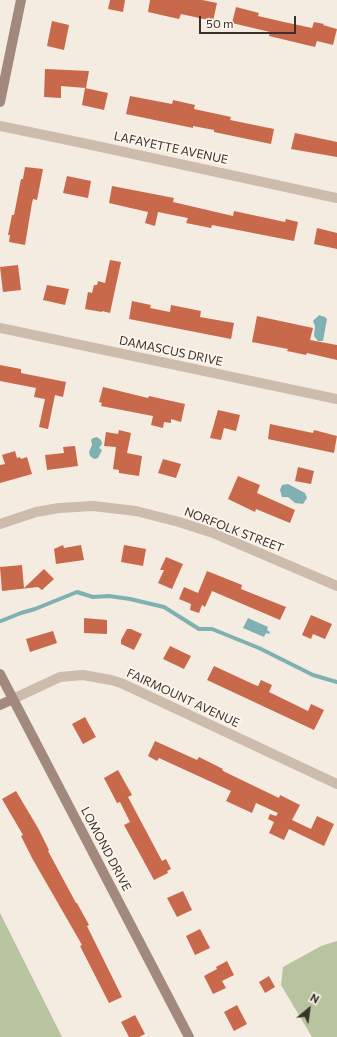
<!DOCTYPE html>
<html>
<head>
<meta charset="utf-8">
<style>
	body { margin:0 }
	#map { position:relative; width:337px; height:1037px; overflow:hidden; background:#f4ebe1; font-family:Commissioner,sans-serif }
	canvas { display:block }
	.north { position:absolute; left:289px; top:989px; width:40px; height:40px; -webkit-text-stroke:3px #fbf5ee; paint-order:stroke; rotate:29deg; font-size:11px; font-weight:700; line-height:16px; text-align:center; color:#3b302b }
	.north::after { content:''; display:block; margin:auto; width:14px; height:18px; background:#3b302b; clip-path:polygon(50% 0,100% 100%,50% 72%,0 100%) }
	.scale { position:absolute; left:199px; top:16px; width:97px; height:18px; box-sizing:border-box; border:2px solid #3b302b; border-top:0; padding-left:5px; font-size:12px; line-height:14px; white-space:nowrap; color:#3b302b; -webkit-text-stroke:3px #fbf5ee; paint-order:stroke }
</style>
</head>
<body>
<div id="map">
<canvas width="337" height="1037"></canvas>
<div class="north">N</div>
<div class="scale">50 m</div>
</div>
<script>
const context = document.querySelector('canvas').getContext('2d');
context.lineJoin = 'round';
function fill(path, color) { context.fillStyle = color; context.fill(path, 'evenodd'); }
const shape = rows => new Path2D(rows.map(r => 'M' + r).join(''));
function strokePath(path, color, width, dash) { context.strokeStyle = color; context.lineWidth = width; context.lineCap = dash ? 'butt' : 'round'; context.setLineDash(dash || []); context.stroke(path); }
function label(font, color, halo, rows, align = 'center') {
  context.font = font + ' Commissioner,sans-serif'; context.lineWidth = 4; context.setLineDash([]); context.textBaseline = 'middle'; context.strokeStyle = halo; context.fillStyle = color; for (const [text, x, y, turn = 0] of rows) {
    context.save(); context.translate(x, y); context.rotate((+turn || 0) * Math.PI / 180); context.textAlign = isNaN(turn) ? turn : align; if (halo) context.strokeText(text, 0, 0); context.fillText(text, 0, 0); context.restore();
  }
}
fill(shape([
	[0,913,62,1037,0,1037],
	[337,941,337,1037,312,1037,281,985,283,967,321,946]
]), '#b8c4a0');
fill(shape([
	[319,315,325,317,327,319,323,341,318,341,314,336,315,326,313,321],
	[97,437,101,440,102,444,99,448,102,450,98,458,94,459,90,456,89,452,92,445,91,440,93,438],
	[288,484,305,493,307,498,303,504,295,503,288,497,282,497,280,490,282,485],
	[248,618,268,627,267,630,270,632,269,634,266,633,264,637,243,628]
]), '#7fb0b2');
strokePath(shape([
	[1,621,21,613,35,609,77,592,93,597,109,596,130,599,164,607,199,629,212,629,259,648,313,675,337,682]
]), '#7fb0b2', 4);
fill(shape([
	[110,0,125,0,123,12,108,9],
	[150,0,202,0,217,3,213,21,181,14,179,19,148,12],
	[236,7,259,13,258,16,284,22,312,28,314,22,324,24,323,25,337,29,333,45,317,41,315,47,269,36,270,32,232,23],
	[52,21,69,25,64,50,47,46],
	[45,69,89,71,86,88,61,86,61,98,44,97],
	[85,88,108,93,104,110,82,105],
	[130,96,172,104,173,100,195,105,194,109,231,117,230,120,274,129,271,144,214,132,214,130,193,126,193,128,126,114],
	[295,133,337,142,337,157,291,149],
	[25,167,43,169,37,200,33,199,32,203,25,245,9,242,10,235,8,235,12,215,14,215,21,179,23,179],
	[67,176,91,181,88,198,63,193],
	[112,186,174,198,173,202,233,216,234,211,285,222,286,219,298,222,294,241,212,225,211,228,186,223,188,218,158,212,155,226,145,223,148,212,109,203],
	[317,228,337,233,337,249,314,244],
	[110,260,121,262,110,313,102,311,102,312,85,309,88,292,92,293,94,285,97,285,98,281,105,283],
	[18,265,21,290,3,292,0,267],
	[47,285,69,289,65,305,43,300],
	[132,301,151,305,150,308,170,312,171,305,201,311,200,317,234,323,231,339,129,319],
	[257,316,313,328,310,340,337,345,337,360,307,353,306,355,287,351,288,349,252,342],
	[0,365,21,369,21,373,66,382,63,397,55,395,48,429,39,427,45,399,34,397,36,388,0,381],
	[103,387,148,398,149,396,185,404,181,422,171,419,171,423,164,422,163,428,151,425,153,416,101,406,102,403,99,402],
	[218,410,240,415,236,431,224,428,221,440,210,438],
	[270,424,313,433,314,430,337,436,334,453,268,439],
	[119,430,131,433,127,453,142,456,139,476,119,473,119,470,113,469,116,447,104,446,106,432,118,434],
	[75,446,78,466,47,470,45,455,64,453,63,447],
	[15,451,17,458,20,457,21,459,27,457,32,474,0,483,0,465,5,464,2,455],
	[163,459,181,464,176,478,158,473],
	[298,467,314,471,311,484,295,481],
	[238,476,260,485,257,493,295,510,290,523,256,509,255,512,228,499],
	[63,545,64,548,81,545,84,560,56,564,54,549],
	[124,545,146,549,143,566,121,562],
	[166,557,183,564,172,589,158,583,164,570,160,570],
	[22,565,24,588,44,569,54,579,42,590,38,587,2,591,0,567],
	[207,571,242,585,241,589,286,607,280,620,212,591,205,607,202,605,199,613,190,610,191,604,179,599,184,587,198,593],
	[311,615,332,624,325,639,313,634,311,639,302,635],
	[84,618,107,620,107,634,84,633],
	[127,629,131,629,142,634,134,650,121,644,121,640],
	[53,631,57,643,30,652,26,639],
	[170,646,191,656,184,669,163,659],
	[214,666,255,685,258,686,261,680,272,685,269,692,308,711,311,704,324,710,314,730,207,680],
	[85,717,96,737,83,744,72,724],
	[155,741,197,760,199,757,223,769,222,770,225,772,279,798,280,795,300,805,292,820,311,829,317,816,334,824,324,846,289,829,284,840,269,833,274,822,268,819,270,814,276,816,278,813,256,803,252,813,226,801,231,791,159,758,157,761,148,756],
	[118,770,132,795,128,797,162,861,166,859,171,869,167,871,168,873,154,880,124,825,130,822,120,802,117,803,104,778],
	[16,791,38,828,49,850,48,851,76,903,77,903,89,925,87,926,122,997,109,1003,80,946,82,945,32,858,21,836,23,835,2,799],
	[183,891,192,910,177,917,167,898],
	[200,929,210,948,195,955,186,936],
	[227,961,234,975,222,981,226,988,213,994,204,976,217,969,216,967],
	[269,976,275,987,265,993,259,982],
	[237,1005,247,1024,234,1031,224,1012],
	[135,1015,145,1034,139,1037,129,1037,121,1022]
]), '#c8694b');
strokePath(shape([
	[0,126,92,145,337,198],
	[0,328,337,399],
	[0,524,36,512,59,508,93,506,136,511,179,522,213,533,337,586],
	[13,699,60,677,83,675,111,680,121,683,337,784]
]), '#cdbbac', 10);
strokePath(shape([
	[0,102,21,0],
	[0,674,189,1037],
	[0,705,13,699]
]), '#a18a7d', 10);
label('12px', '#3b302b', '#fbf5ee', [
	["LAFAYETTE AVENUE",171,148,12],
	["DAMASCUS DRIVE",171,351,12],
	["NORFOLK STREET",234,530,21],
	["FAIRMOUNT AVENUE",183,698,25],
	["LOMOND DRIVE",106,849,62]
]);
</script>
</body>
</html>
